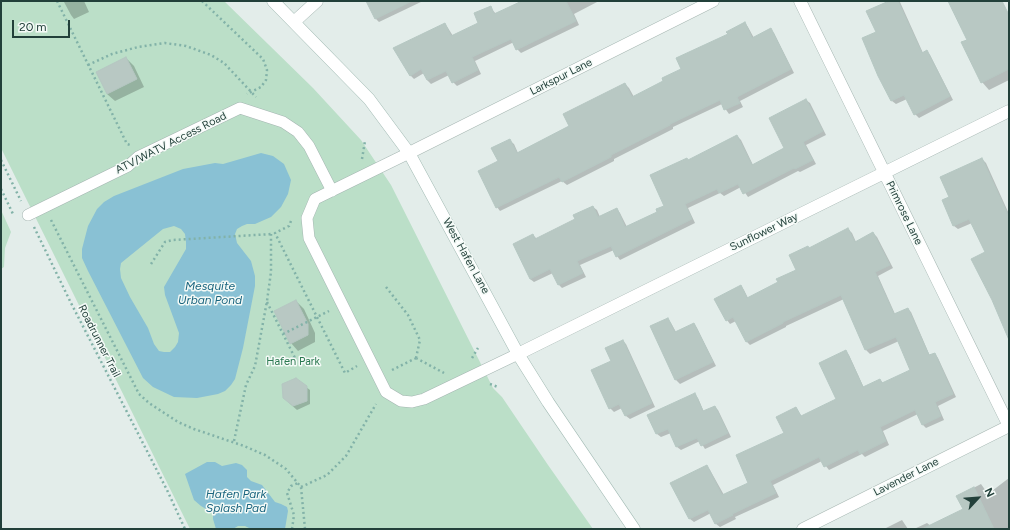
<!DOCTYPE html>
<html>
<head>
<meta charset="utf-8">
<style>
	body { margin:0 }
	#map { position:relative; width:1010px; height:530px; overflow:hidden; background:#e3edea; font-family:Figtree,sans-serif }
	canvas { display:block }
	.frame { position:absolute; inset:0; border:2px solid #22403a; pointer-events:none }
	.north { position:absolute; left:958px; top:478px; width:40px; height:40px; -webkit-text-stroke:3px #f4faf7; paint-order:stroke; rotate:64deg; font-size:11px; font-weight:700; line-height:16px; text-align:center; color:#22403a }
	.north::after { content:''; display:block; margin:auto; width:14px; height:18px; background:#22403a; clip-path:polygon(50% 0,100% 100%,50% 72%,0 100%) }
	.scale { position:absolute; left:12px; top:20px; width:58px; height:18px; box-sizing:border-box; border:2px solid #22403a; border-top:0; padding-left:5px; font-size:12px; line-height:14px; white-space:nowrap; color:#22403a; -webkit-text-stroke:3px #f4faf7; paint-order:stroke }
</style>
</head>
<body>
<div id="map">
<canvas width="1010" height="530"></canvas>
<div class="frame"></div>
<div class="north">N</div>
<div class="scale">20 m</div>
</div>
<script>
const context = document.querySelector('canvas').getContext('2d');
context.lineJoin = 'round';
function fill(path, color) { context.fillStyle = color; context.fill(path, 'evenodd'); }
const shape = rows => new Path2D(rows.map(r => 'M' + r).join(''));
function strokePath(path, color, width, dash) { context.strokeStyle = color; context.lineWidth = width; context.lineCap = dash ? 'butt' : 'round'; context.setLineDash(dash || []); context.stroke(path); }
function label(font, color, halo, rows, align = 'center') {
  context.font = font + ' Figtree,sans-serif'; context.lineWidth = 3; context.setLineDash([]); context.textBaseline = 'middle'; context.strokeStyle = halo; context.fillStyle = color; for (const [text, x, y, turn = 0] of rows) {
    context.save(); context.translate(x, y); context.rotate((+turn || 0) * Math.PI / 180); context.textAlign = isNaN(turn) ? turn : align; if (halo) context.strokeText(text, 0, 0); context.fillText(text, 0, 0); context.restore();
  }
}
fill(shape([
	[1,1,224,1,313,88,361,140,391,185,493,388,502,397,548,465,593,529,190,529,1,148],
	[1,210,11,232,5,248,4,267,1,269]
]), '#bbdfc8');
fill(shape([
	[261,153,273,156,284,164,291,180,288,194,281,207,271,217,255,224,247,224,242,226,237,229,235,234,237,243,251,261,255,276,255,286,243,348,235,379,231,385,225,391,218,394,197,398,174,397,153,387,143,378,88,271,82,258,82,249,88,226,97,209,104,202,114,196,183,169,215,163,223,164],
	[174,226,181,229,185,234,186,242,186,249,164,287,165,295,179,333,178,342,175,347,170,352,164,352,159,351,154,344,148,328,130,297,121,278,120,269,121,263,163,229],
	[207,462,215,462,222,466,236,463,242,465,247,470,247,477,251,481,262,485,275,502,281,504,287,507,288,511,285,529,251,529,245,526,238,526,233,529,216,529,213,519,213,512,210,509,206,509,201,506,194,500,185,474]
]), '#89c1d4');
fill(shape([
	[65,1,84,1,89,12,74,19,71,15,64,2],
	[367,1,423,1,379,22,376,19],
	[525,1,599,1,574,14,579,25,521,53,517,49,514,42,475,61,481,74,457,86,453,82,449,75,431,84,427,80,424,73,414,79,410,75,445,24,448,28,453,36,480,23,490,7,496,14],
	[891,1,899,1,900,2,923,53,927,52,930,55,953,100,919,118,915,114,907,99,896,104,892,101,879,75,877,32],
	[949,1,989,1,1009,14,1009,80,989,90,982,82,968,40],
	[745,23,748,27,754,38,770,30,774,33,794,73,740,101,743,107,729,114,722,104,673,127,673,129,614,159,614,161,567,185,562,181,500,211,497,207,499,162,510,141,514,144,518,153,570,126,625,84,629,88,634,97,665,81],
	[126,58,134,66,144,87,115,101,107,94],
	[806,100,810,103,826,135,806,145,816,164,800,172,798,171,748,197,741,187,724,196,720,193,688,208,695,223,620,260,617,256,614,250,580,265,586,277,562,288,558,284,553,273,534,282,530,279,533,235,537,239,577,220,593,207,597,210,600,217,617,209,620,213,627,227,659,212,665,206,688,161,737,136,741,140,753,165,785,148],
	[982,159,986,163,1009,214,1009,322,987,253,972,223,958,229,954,226,943,201,950,197],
	[848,229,852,233,856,242,873,233,877,237,893,268,878,276,895,314,908,309,911,312,930,356,935,354,938,358,956,397,938,406,944,420,926,428,922,424,918,414,883,431,889,445,865,457,862,454,829,470,822,461,773,485,779,497,735,517,736,519,720,527,716,524,711,513,694,522,690,519,672,484,706,466,710,470,724,495,750,484,785,434,796,408,802,417,838,399,845,351,849,355,864,388,880,380,883,383,912,371,899,341,870,354,866,350,844,299,786,326,786,327,750,345,747,342,736,321,730,324,727,320,741,286,744,290,748,298,779,283,798,270,809,249],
	[296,301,304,309,315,333,315,342,298,351,291,343],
	[668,319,671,323,676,332,694,324,697,328,716,366,680,384,676,380,651,327],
	[623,341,626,344,655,407,630,419,626,416,622,408,614,412,610,408,613,361],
	[306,387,310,390,310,404,297,410,288,402],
	[695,395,698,398,704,412,715,407,718,410,731,437,705,449,700,441,681,450,677,447,671,433,661,437,657,434,649,416],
	[1009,478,1009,529,914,529,927,523,931,526,964,510,958,496,981,484,988,494],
	[902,520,908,529,884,529]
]), '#0003');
const building = shape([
	[366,1,412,1,375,19,366,1],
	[522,1,566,1,576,21,516,50,511,39,472,57,478,70,452,83,446,71,427,80,421,69,410,76,393,48,445,23,451,36,478,23,474,13,491,6,494,14,522,1],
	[889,1,898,1,922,53,927,50,950,96,914,115,904,95,891,101,878,76,862,38,876,32,866,11,889,1],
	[948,1,1002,1,1009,15,1009,69,981,83,961,42,967,40,948,1],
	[745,22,752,38,771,28,791,69,737,97,740,103,724,110,720,100,670,124,670,125,611,155,611,157,562,182,559,177,496,208,478,171,498,161,491,148,510,139,517,153,569,126,563,114,625,83,632,97,663,81,662,78,681,69,676,58,728,34,726,32,745,22],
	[126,57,137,79,107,94,96,72,126,57],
	[806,99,823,131,803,142,813,160,795,169,794,168,743,194,738,184,719,193,717,189,685,204,692,219,616,257,611,246,577,261,583,273,558,285,550,269,530,279,513,244,533,234,535,239,575,219,573,215,593,206,598,217,617,208,625,227,657,212,656,209,664,206,650,175,687,158,688,160,737,135,752,165,784,148,769,118,806,99],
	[982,158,1009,217,1009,340,992,300,971,259,985,252,969,219,953,226,942,200,949,197,940,177,982,158],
	[848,228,855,242,873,232,890,265,875,272,894,314,908,308,929,355,935,353,953,394,935,402,941,416,922,425,915,410,880,427,886,441,860,454,858,450,824,467,819,457,770,481,776,493,732,514,733,515,715,524,708,510,689,519,670,483,707,465,722,495,748,483,736,455,784,433,776,417,796,407,801,416,836,399,819,363,846,350,863,387,880,379,882,383,910,370,896,337,865,350,841,295,783,322,783,323,746,342,733,317,726,321,714,299,741,285,747,298,778,282,776,279,796,270,789,255,808,246,809,248,848,228],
	[296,300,308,324,308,335,290,344,274,311,296,300],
	[668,318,675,332,694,323,713,362,675,380,650,326,668,318],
	[623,340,652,403,625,416,619,404,609,409,591,370,611,361,605,348,623,340],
	[296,378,307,386,307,401,293,406,283,398,282,384,296,378],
	[695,393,703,411,715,406,728,433,701,446,697,438,676,447,668,429,656,434,647,415,695,393],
	[974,487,994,529,922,529,963,509,956,496,974,487]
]);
fill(building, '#b8c8c3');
strokePath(building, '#b5c7c2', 1);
const lane = shape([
	[409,153,315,199,307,218,309,238,386,392,401,401,412,402,424,399,518,354],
	[28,215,128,166,138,157,240,108,283,122,298,132,309,146,332,191]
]);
const street = shape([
	[800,1,1009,426,803,529],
	[294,22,317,1],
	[409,153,713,1],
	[518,354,1009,111]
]);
const secondary = shape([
	[273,1,369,99,409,153,518,354,548,402,634,529]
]);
strokePath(lane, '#a5b6b2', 12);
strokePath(street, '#a5b6b2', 13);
strokePath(secondary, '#a1bab3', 13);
strokePath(shape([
	[57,1,127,144,130,145],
	[202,1,263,59,267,70,266,80,261,87,247,94],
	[88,65,112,54,138,47,165,43,186,46,211,55,224,63,256,97],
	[362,159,365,141],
	[1,160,21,201],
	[1,189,13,214],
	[51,220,139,394,149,403,178,422,194,429,244,446,265,455,286,469,301,487,305,529],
	[291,221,289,226,275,233,345,373,357,366],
	[34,227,71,303,167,490,185,529],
	[151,264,165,242,173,240,272,234],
	[386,287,408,315,420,340,416,358],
	[267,302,295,358],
	[283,334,329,311],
	[416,358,444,373],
	[472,358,478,348],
	[392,370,416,358],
	[490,384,498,387],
	[234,441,246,385,255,366,267,301,271,272,271,234],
	[301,487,327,475,346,456,376,404],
	[292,529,294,515,287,493,291,486,298,483]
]), '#82b2a8', 2.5, [2, 3]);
strokePath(lane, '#fff', 11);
strokePath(street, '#fff', 12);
strokePath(secondary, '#fff', 12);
label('11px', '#22403a', '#f4faf7', [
	["Larkspur Lane",561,77,-27],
	["ATV/WATV Access Road",171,143,-27],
	["Primrose Lane",904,213,64],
	["Sunflower Way",764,232,-26],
	["West Hafen Lane",466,256,61],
	["Roadrunner Trail",99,341,63],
	["Lavender Lane",906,477,-27]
]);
label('11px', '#2a7850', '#f4faf7', [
	["Hafen Park",293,362]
]);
label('italic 12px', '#19647e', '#f4faf7', [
	["Mesquite",210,286],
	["Urban Pond",210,300],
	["Hafen Park",236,494],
	["Splash Pad",236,508]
]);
</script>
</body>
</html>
